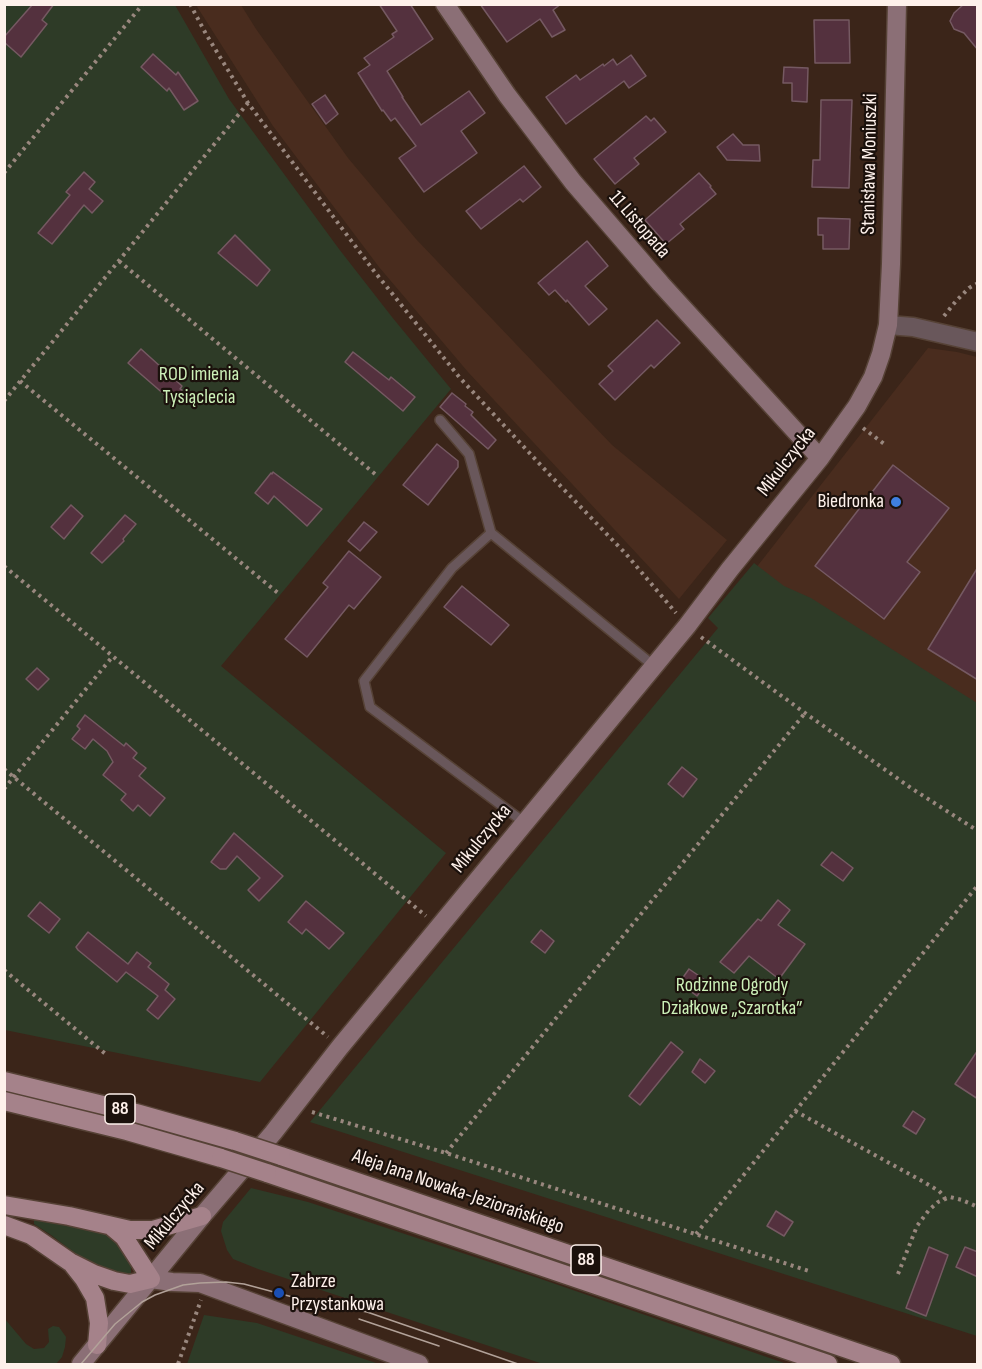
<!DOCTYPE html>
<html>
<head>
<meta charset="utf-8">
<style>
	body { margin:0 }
	#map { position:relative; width:982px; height:1369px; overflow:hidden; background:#3b2519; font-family:"Sofia Sans Condensed",sans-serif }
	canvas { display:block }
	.frame { position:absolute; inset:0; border:6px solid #fef1eb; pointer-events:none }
</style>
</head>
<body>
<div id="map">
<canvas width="982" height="1369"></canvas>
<div class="frame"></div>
</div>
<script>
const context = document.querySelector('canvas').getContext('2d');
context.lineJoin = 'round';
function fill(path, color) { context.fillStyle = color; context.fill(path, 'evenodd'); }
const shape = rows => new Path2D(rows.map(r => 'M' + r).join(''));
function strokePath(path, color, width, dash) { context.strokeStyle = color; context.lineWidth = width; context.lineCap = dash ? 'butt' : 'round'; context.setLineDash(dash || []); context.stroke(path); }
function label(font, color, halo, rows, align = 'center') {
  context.font = font + ' "Sofia Sans Condensed",sans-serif'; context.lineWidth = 4.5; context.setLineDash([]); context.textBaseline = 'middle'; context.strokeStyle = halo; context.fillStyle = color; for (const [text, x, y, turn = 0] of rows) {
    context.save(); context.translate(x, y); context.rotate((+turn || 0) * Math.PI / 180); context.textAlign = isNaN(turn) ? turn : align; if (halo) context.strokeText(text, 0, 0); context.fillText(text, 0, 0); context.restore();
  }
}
fill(shape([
	[196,5,241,5,256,29,348,158,416,239,612,445,727,540,679,599,468,372,379,267,273,126],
	[928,348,957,352,977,357,977,729,752,573]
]), '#492c1e');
fill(shape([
	[4,5,175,5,229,99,339,249,392,317,451,389,221,666,446,853,260,1082,5,1030],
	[754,563,784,586,811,598,977,703,977,1336,310,1122,718,628,708,618],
	[251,1188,308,1202,538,1278,787,1364,543,1364,258,1269,233,1259,227,1250,221,1231,223,1222],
	[38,1218,105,1233,111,1236,116,1239,131,1265,131,1273,127,1274,113,1273,84,1260,51,1235,34,1224,34,1220],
	[204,1315,257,1323,379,1364,187,1364],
	[4,1318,26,1344,34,1349,44,1348,49,1342,48,1329,53,1326,59,1327,66,1337,65,1347,62,1357,56,1364,5,1364]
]), '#2e3b27');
const building = shape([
	[33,4,54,4,42,20,47,24,21,57,4,42,4,37,33,4],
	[379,4,410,4,433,39,387,71,403,97,402,97,421,125,469,91,485,113,461,131,477,153,424,192,399,158,416,146,395,118,391,121,383,110,382,111,358,73,370,65,364,58,394,37,392,34,397,31,379,4],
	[480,4,561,4,553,10,565,30,552,37,540,19,507,42,480,4],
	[964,4,978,4,978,50,964,33,954,29,950,21,954,13,964,4],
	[814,20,849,20,850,63,815,63,814,20],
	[153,54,176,75,178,72,198,101,184,110,169,88,167,91,141,67,153,54],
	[631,55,646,76,629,88,624,81,566,124,546,97,576,75,580,80,603,64,604,66,613,59,617,65,631,55],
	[784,67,808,68,807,102,792,101,792,83,783,83,784,67],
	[325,95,338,114,326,124,312,104,325,95],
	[821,100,852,100,849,188,812,187,813,160,820,160,821,100],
	[646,116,651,121,654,118,666,132,634,158,639,164,615,184,594,159,646,116],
	[733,134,743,145,759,145,760,161,727,160,717,147,733,134],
	[524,166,541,187,523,202,520,199,481,229,466,211,524,166],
	[84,172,95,182,89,189,103,201,92,213,84,205,52,244,38,233,70,195,66,192,84,172],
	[699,173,711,186,710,187,716,194,680,224,684,229,666,244,645,220,699,173],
	[818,218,850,219,849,249,823,249,823,235,818,235,818,218],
	[235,235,270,270,257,286,218,253,235,235],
	[587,241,608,266,585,286,607,309,589,325,567,300,566,302,555,290,549,295,538,283,587,241],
	[657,320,680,343,654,368,651,365,615,400,599,384,613,371,608,366,657,320],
	[141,349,182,386,180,389,182,390,173,402,128,363,141,349],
	[353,352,389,380,391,377,415,397,403,411,345,362,353,352],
	[452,393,466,404,465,406,473,412,471,415,496,440,488,449,440,407,452,393],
	[437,444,458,461,458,467,428,505,403,485,437,444],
	[893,465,949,508,907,562,920,572,884,619,815,566,893,465],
	[273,472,322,509,307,526,274,496,268,504,255,493,271,473,272,474,273,472],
	[71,505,83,516,64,539,51,527,71,505],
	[125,515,136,524,123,539,124,541,102,563,91,553,125,515],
	[364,522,377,532,360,551,348,541,364,522],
	[349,551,381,577,354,609,349,605,307,657,285,639,328,587,323,583,349,551],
	[978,567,978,680,928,649,978,567],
	[462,586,509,625,491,645,444,607,462,586],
	[37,668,49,679,38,690,26,679,37,668],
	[85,715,124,746,126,743,137,753,133,758,146,768,139,776,165,798,150,816,138,805,133,811,121,800,126,794,103,775,113,762,107,751,93,739,85,749,72,739,80,729,77,726,85,715],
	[682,767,697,779,683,797,668,784,682,767],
	[234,833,283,876,259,901,248,890,260,878,237,856,226,869,220,869,211,862,234,833],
	[832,852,853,868,843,881,821,865,832,852],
	[778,900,790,910,778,925,805,944,779,979,749,956,734,973,720,962,758,919,761,921,778,900],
	[306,901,344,933,329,949,306,929,302,934,288,922,306,901],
	[40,902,60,919,49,933,28,916,40,902],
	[541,930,554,941,545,953,531,942,541,930],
	[88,932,128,964,137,952,151,963,148,967,169,984,165,990,175,999,158,1019,147,1010,158,996,126,972,117,982,78,950,76,947,88,932],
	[689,969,708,982,697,996,679,983,689,969],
	[671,1042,683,1052,640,1105,629,1096,671,1042],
	[978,1050,978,1099,955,1084,978,1050],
	[700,1059,715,1071,705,1083,692,1072,700,1059],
	[913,1111,925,1119,916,1134,903,1126,913,1111],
	[776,1211,793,1222,784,1236,767,1226,776,1211],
	[929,1247,948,1255,926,1316,906,1308,929,1247],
	[965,1247,978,1252,978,1277,956,1267,965,1247]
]);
fill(building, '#54313e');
strokePath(building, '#755962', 1.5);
const lane = shape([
	[440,420,469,454,491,533,654,666],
	[491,533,452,568,364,681,370,707,525,823]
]);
const street = shape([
	[888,325,913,327,978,342]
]);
const secondary = shape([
	[445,4,507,95,573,182,661,284,820,458],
	[151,1279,172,1282,200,1283,419,1364],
	[81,1364,202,1216,273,1133,340,1047,687,626,730,569,820,458,857,406,873,377,881,354,888,325,891,264,897,4]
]);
const primary = shape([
	[4,1081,136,1113,235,1141],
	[4,1101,127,1131,221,1158],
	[281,1156,891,1364],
	[267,1173,828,1364],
	[4,1205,69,1216,130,1230,153,1230,202,1216],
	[4,1225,31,1235,70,1262,94,1274,114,1281,130,1284,151,1279,124,1237,111,1226],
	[73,1265,84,1279,95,1298,99,1323,97,1345]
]);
strokePath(lane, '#564236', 12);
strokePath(street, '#564236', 21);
strokePath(secondary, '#564236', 21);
strokePath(primary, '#564236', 21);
strokePath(shape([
	[190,4,206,34,248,103,374,271,460,378,548,473,626,554,676,613],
	[4,173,143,4],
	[119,261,375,474],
	[944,316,956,301,969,288,978,283],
	[20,381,278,593],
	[4,401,248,103],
	[863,428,887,446],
	[4,566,426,916],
	[701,637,805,713,911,788,978,831],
	[4,769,328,1037],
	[4,789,113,656],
	[4,970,108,1056],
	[795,1111,922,1181,939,1191,943,1195,945,1199],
	[312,1112,446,1153,812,1272],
	[446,1153,805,713],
	[696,1234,978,885],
	[898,1274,917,1226,929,1210,938,1202,950,1197,962,1200,978,1207],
	[178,1364,201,1300]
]), '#99877e', 4, [3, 4.5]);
strokePath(lane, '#69575b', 9);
strokePath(street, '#69575b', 18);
strokePath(secondary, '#8b6f76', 18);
strokePath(primary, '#a5828a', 18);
strokePath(shape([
	[359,1319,439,1346],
	[81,1364,115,1324,142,1302,155,1295,183,1285,200,1283,226,1282,244,1284,300,1299,367,1312,518,1364]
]), '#b2a299', 1.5);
const primaryBridge = shape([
	[235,1141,281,1156],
	[221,1158,267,1173]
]);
strokePath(primaryBridge, '#564236', 21, []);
strokePath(primaryBridge, '#a5828a', 18);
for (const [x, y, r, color] of [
	[896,502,6,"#3f7fe0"],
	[279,1293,6,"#1a4fb4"]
]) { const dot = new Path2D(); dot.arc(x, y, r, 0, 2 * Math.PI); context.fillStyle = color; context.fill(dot); strokePath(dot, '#1b110c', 2); }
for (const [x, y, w] of [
	[120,1109,30],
	[586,1260,30]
]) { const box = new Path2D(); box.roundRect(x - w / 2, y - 15, w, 30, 4.5); context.fillStyle = '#1b110c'; context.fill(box); strokePath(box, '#fef1eb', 1.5); }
label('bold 18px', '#fef1eb', null, [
	["88",120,1109],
	["88",586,1260]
]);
label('20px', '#fef1eb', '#1b110c', [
	["Stanisława Moniuszki",870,164,-89],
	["11 Listopada",639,225,49],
	["Mikulczycka",787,462,-52],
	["Mikulczycka",482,839,-51],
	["Aleja Jana Nowaka-Jeziorańskiego",458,1192,19],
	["Mikulczycka",175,1216,-50]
]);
label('20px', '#ccf0b8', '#1b110c', [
	["ROD imienia",199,375],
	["Tysiąclecia",199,398],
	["Rodzinne Ogrody",732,986],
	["Działkowe „Szarotka”",732,1009]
]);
label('20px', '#fef1eb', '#1b110c', [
	["Biedronka",884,502],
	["Zabrze",291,1282,"left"],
	["Przystankowa",291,1305,"left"]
], 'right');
</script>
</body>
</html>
